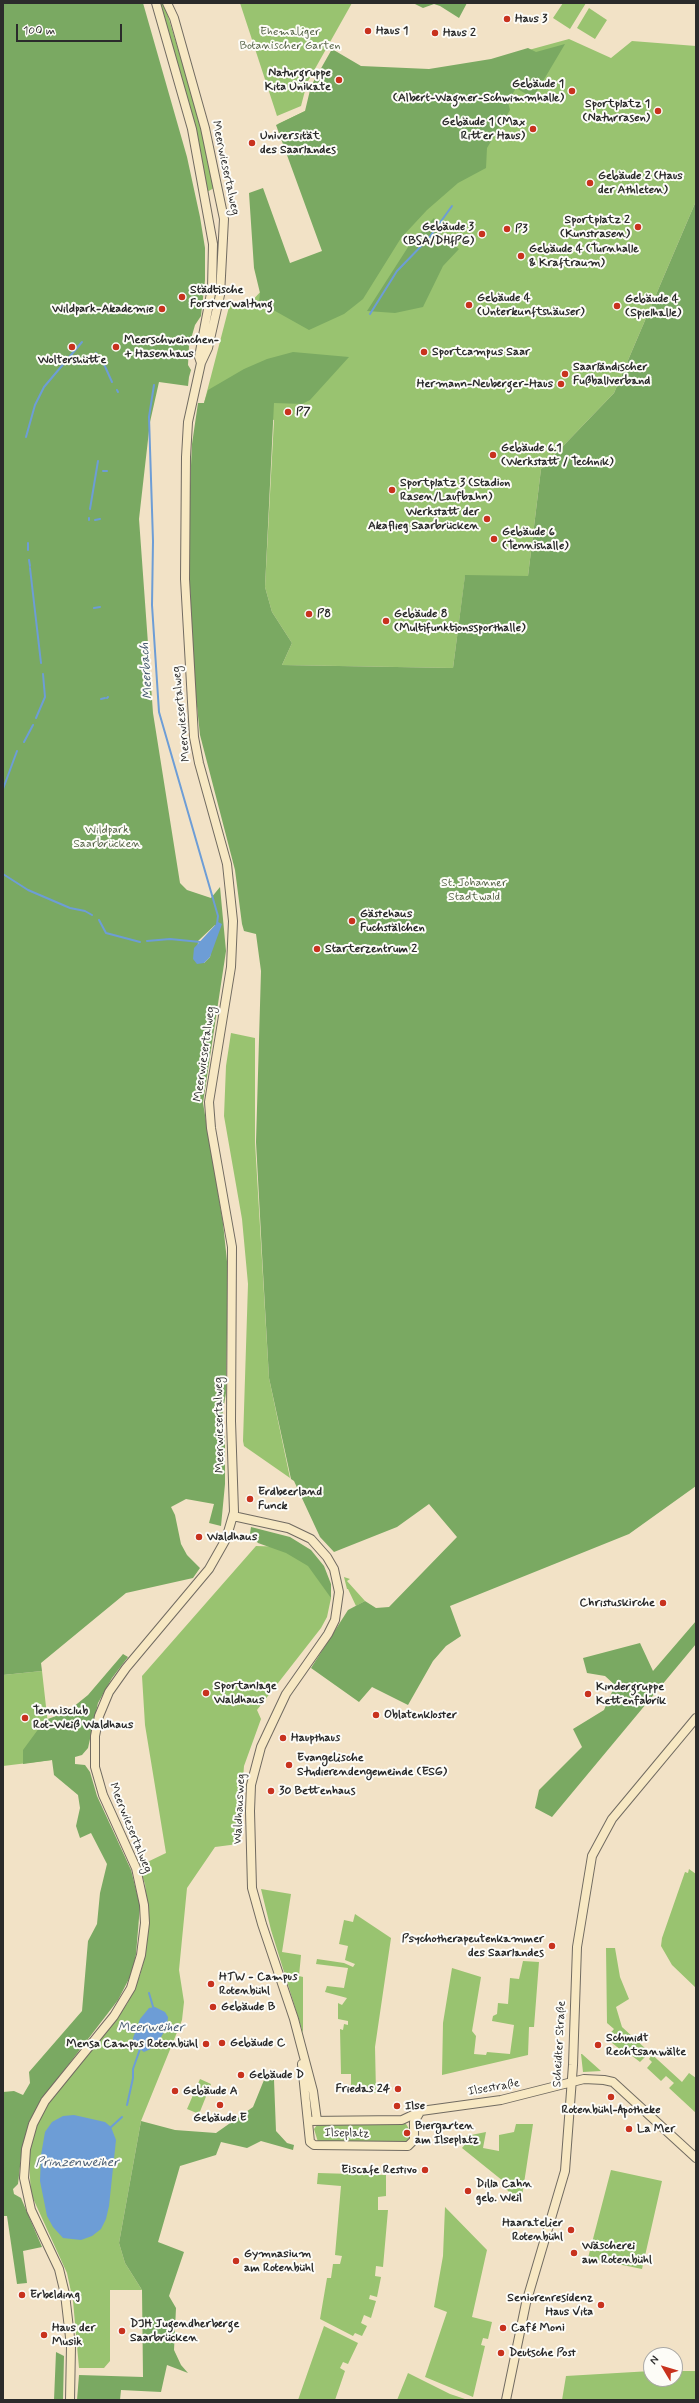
<!DOCTYPE html>
<html>
<head>
<meta charset="utf-8">
<style>
	body { margin:0 }
	#map { position:relative; width:699px; height:2403px; overflow:hidden; background:#f2e2c6; font-family:Mynerve,sans-serif }
	canvas { display:block }
	.frame { position:absolute; inset:0; border:4px solid #2b2b2b; pointer-events:none }
	.north { position:absolute; left:643px; top:2347px; width:40px; height:40px; box-sizing:border-box; background:#fdfcf7; border:1px solid #a9a8a5; border-radius:50%; rotate:308deg; font-size:11px; font-weight:700; line-height:16px; text-align:center; color:#2b2b2b }
	.north::after { content:''; display:block; margin:auto; width:14px; height:18px; background:#c8321e; clip-path:polygon(50% 0,100% 100%,50% 72%,0 100%) }
	.scale { position:absolute; left:16px; top:24px; width:106px; height:18px; box-sizing:border-box; border:2px solid #2b2b2b; border-top:0; padding-left:5px; font-size:12px; line-height:14px; white-space:nowrap; color:#2b2b2b; -webkit-text-stroke:3px #fdfcf7; paint-order:stroke }
</style>
</head>
<body>
<div id="map">
<canvas width="699" height="2403"></canvas>
<div class="frame"></div>
<div class="north">N</div>
<div class="scale">100 m</div>
</div>
<script>
const context = document.querySelector('canvas').getContext('2d');
context.lineJoin = 'round';
function fill(path, color) { context.fillStyle = color; context.fill(path, 'evenodd'); }
const shape = rows => new Path2D(rows.map(r => 'M' + r).join(''));
function strokePath(path, color, width, dash) { context.strokeStyle = color; context.lineWidth = width; context.lineCap = dash ? 'butt' : 'round'; context.setLineDash(dash || []); context.stroke(path); }
function label(font, color, halo, rows, align = 'center') {
  context.font = font + ' Mynerve,sans-serif'; context.lineWidth = 4; context.setLineDash([]); context.textBaseline = 'middle'; context.strokeStyle = halo; context.fillStyle = color; for (const [text, x, y, turn = 0] of rows) {
    context.save(); context.translate(x, y); context.rotate((+turn || 0) * Math.PI / 180); context.textAlign = isNaN(turn) ? turn : align; if (halo) context.strokeText(text, 0, 0); context.fillText(text, 0, 0); context.restore();
  }
}
fill(shape([
	[160,3,164,3,198,115,214,188,207,192,193,117],
	[240,3,352,3,307,83,301,106,277,116],
	[563,3,586,3,570,29,553,18],
	[589,8,607,20,595,39,577,28],
	[569,39,611,58,632,41,696,46,696,201,614,393,541,469,528,576,465,576,453,668,282,665,292,643,272,612,265,587,274,420,204,403,230,303,246,307,284,267,324,253,278,124,305,111],
	[231,1033,255,1038,255,1142,269,1378,290,1478,244,1446,243,1441,248,1284,242,1219,224,1116,226,1066],
	[256,1546,287,1547,309,1562,327,1586,331,1598,327,1617,321,1628,257,1710,261,1719,244,1766,238,1844,215,1847,187,1888,179,1970,184,2002,182,2020,141,2121,119,2243,125,2263,142,2290,110,2290,110,2361,104,2368,79,2368,73,2301,67,2273,31,2194,29,2161,31,2142,35,2129,48,2103,127,2004,140,1975,145,1956,149,1923,145,1884,139,1866,166,1853,145,1725,142,1676],
	[344,1577,350,1579,347,1581,365,1601,356,1606,348,1589,347,1589],
	[42,1671,52,1760,3,1766,3,1675],
	[689,1869,696,1874,696,1988,672,1965,661,1946,662,1938,685,1872,688,1873],
	[261,1889,291,1894,282,1952,301,1955,299,1976,303,1977,303,2033,271,1930],
	[355,1914,391,1938,375,2047,376,2093,362,2093,362,2087,356,2086,356,2092,351,2092,351,2074,341,2074,340,2029,343,2030,344,2024,348,2025,348,2021,338,2019,338,2003,342,2005,347,1998,325,1992,327,1986,344,1988,348,1968,316,1964,317,1959,344,1963,353,1967,355,1964,345,1960,348,1946,339,1944,344,1920,353,1922],
	[606,1948,615,1948,620,1977,629,1999,616,2007,622,2027,682,2082,689,2073,696,2078,696,2113,669,2088,674,2083,666,2076,661,2081,647,2068,652,2062,649,2059,651,2056,648,2054,640,2062,627,2052,629,2050,627,2047,622,2051,606,2038,614,2029,607,2023],
	[523,1961,539,1962,534,2027,529,2027,528,2055,442,2075,443,2023,452,1968,481,1977,472,2031,476,2036,474,2054,486,2055,487,2052,510,2054,514,2025,492,2021,493,2016,497,2014,498,2003,508,2004,510,1978,519,1979],
	[581,2054,582,2054,601,2071,583,2072],
	[200,2079,211,2084,199,2114,187,2109],
	[326,2123,406,2124,412,2134,406,2143,318,2142,314,2129,317,2125],
	[516,2124,533,2124,521,2203,506,2189,508,2185,462,2148,467,2142,466,2136,486,2132,483,2148,499,2151,499,2135,514,2132],
	[611,2170,662,2181,642,2269,588,2258],
	[318,2173,386,2175,386,2196,378,2197,378,2210,388,2210,383,2267,376,2266,375,2276,381,2277,377,2297,370,2295,369,2299,376,2301,371,2318,364,2315,361,2323,367,2326,362,2336,355,2333,353,2336,320,2319,327,2278,331,2278,333,2264,340,2264,342,2256,335,2255,341,2186,317,2184],
	[445,2207,487,2250,472,2317,492,2322,488,2339,483,2338,481,2345,485,2346,473,2397,425,2377,447,2312,434,2307,443,2256],
	[324,2326,358,2343,348,2364,343,2362,340,2368,345,2371,335,2400,298,2400],
	[651,2371,651,2379,675,2379,675,2371,696,2371,696,2400,562,2400,566,2376],
	[408,2373,450,2394,468,2400,397,2400]
]), '#99c370');
fill(shape([
	[3,3,143,3,187,157,200,217,205,248,205,280,201,316,195,325,189,346,188,365,191,370,189,377,188,386,159,382,150,422,139,519,153,713,180,883,187,890,211,898,220,887,226,951,203,1103,223,1223,228,1271,226,1393,221,1422,225,1437,225,1484,221,1526,209,1523,214,1504,186,1499,171,1507,175,1515,181,1544,187,1555,200,1568,193,1578,126,1593,41,1663,42,1671,3,1675],
	[215,925,210,957,204,963,197,963,198,941],
	[413,3,467,3,459,18,440,6,434,4,423,8],
	[565,44,533,98,516,88,508,102,510,110,487,148,486,168,458,183,427,210,401,238,363,299,353,307,344,314,309,330,259,302,260,293,254,268,249,193,263,188,290,263,322,251,276,125,305,111,311,86,332,49,361,66,429,69,491,59,528,48,536,52],
	[696,201,696,1486,629,1534,450,1606,461,1636,446,1646,433,1661,408,1705,372,1687,359,1702,311,1668,348,1610,365,1601,376,1608,389,1607,457,1537,429,1504,397,1527,334,1552,320,1537,294,1481,291,1479,269,1378,263,1272,256,1142,261,971,256,934,244,931,242,924,235,870,200,735,195,687,190,588,190,486,192,444,198,403,204,403,208,390,244,369,267,359,293,352,349,357,310,400,302,404,274,403,265,587,272,612,292,643,282,665,453,668,465,575,528,576,541,469,614,393],
	[434,218,441,234,459,249,443,266,423,307,395,313,367,311,410,244],
	[251,1527,290,1537,311,1550,324,1566,331,1584,331,1598,308,1566,286,1553,258,1543,250,1534],
	[696,1621,696,1644,552,1817,535,1808,539,1790,582,1747,573,1729,604,1710,615,1685,605,1676,587,1673,583,1658,640,1643,653,1671],
	[123,1654,128,1657,112,1678,98,1703,88,1748,82,1755,75,1757,75,1764,85,1765,90,1772,97,1796,131,1870,140,1906,136,1954,132,1973,118,2000,42,2099,29,2122,22,2149,18,2184,13,2189,14,2194,21,2198,42,2247,23,2251,27,2283,17,2284,7,2216,3,2216,3,2092,14,2091,23,2095,30,2083,29,2072,82,2011,88,1941,97,1924,100,1893,107,1864,91,1833,80,1838,76,1826,80,1808,78,1795,54,1775,52,1760,23,1764,23,1750,45,1720,67,1712,88,1695],
	[264,2080,274,2080,276,2131,287,2143,294,2145,293,2150,261,2141,247,2148,221,2142,216,2155,180,2166,158,2242,184,2252,169,2296,176,2308,174,2350,181,2365,188,2373,167,2365,161,2392,121,2390,120,2400,77,2400,79,2375,143,2377,142,2290,125,2263,119,2243,141,2121,175,2130,216,2133,253,2107],
	[56,2352,64,2356,63,2400,54,2400]
]), '#7aa962');
fill(shape([
	[218,922,222,924,210,957,204,963,197,964,193,959,194,948],
	[155,2007,165,2012,168,2017,167,2027,155,2047,144,2052,134,2045,133,2038,140,2019,149,2008],
	[74,2115,105,2122,111,2127,116,2140,109,2206,106,2219,101,2229,92,2236,81,2240,63,2238,53,2227,47,2216,40,2181,41,2155,45,2132,52,2122,63,2116]
]), '#6d9dd6');
strokePath(shape([
	[370,314,397,271,429,238,452,206],
	[96,353,103,362,112,382],
	[154,385,149,417,153,541,152,605,159,712,218,916,217,924],
	[117,390,118,392],
	[26,437,35,405,44,387,82,342],
	[103,471,107,471],
	[90,509,98,461],
	[89,520,89,518],
	[95,520,100,519],
	[28,543,28,550],
	[29,560,30,566],
	[30,568,41,663],
	[94,608,100,607],
	[107,698,108,697],
	[101,699,105,698],
	[36,718,45,697,43,674],
	[24,742,33,725],
	[3,789,17,751],
	[3,874,28,890,70,908,85,911,92,915],
	[99,920,106,933,140,942],
	[147,941,170,939,200,942],
	[149,1993,154,2010],
	[127,2105,133,2078,133,2069,140,2049],
	[110,2128,122,2117]
]), '#6d9dd6', 2);
const secondary = shape([
	[167,3,174,18,205,128,224,219,220,295,208,348,201,363],
	[233,1516,288,1528,311,1539,327,1557,334,1569,339,1592,335,1620,328,1634,286,1694,261,1747,251,1785,250,1811,252,1888,262,1924,294,2019,313,2091,317,2121],
	[302,2064,310,2142,314,2145,408,2146,414,2140,414,2122,420,2112],
	[308,2121,402,2120,421,2111,501,2100,584,2079,604,2080,613,2082,696,2158],
	[70,2400,71,2346,65,2294,59,2269,31,2210,24,2178,26,2149,33,2124,45,2101,114,2016,131,1988,141,1955,145,1923,144,1905,136,1868,103,1795,95,1767,95,1736,99,1716,109,1692,126,1668,209,1569,226,1539,234,1512,231,1421,232,1247,211,1128,209,1102,231,967,233,921,227,864,199,763,194,737,185,579,186,457,188,422,201,363,199,357,212,288,213,244,192,129,156,3],
	[506,2400,526,2303,565,2171,573,2065,577,1947,592,1856,612,1819,696,1718]
]);
strokePath(secondary, '#716b61', 10);
strokePath(secondary, '#f7e8c3', 8);
for (const [x, y, r, color] of [
	[507,19,4,"#c8321e"],
	[368,31,4,"#c8321e"],
	[435,33,4,"#c8321e"],
	[339,80,4,"#c8321e"],
	[572,91,4,"#c8321e"],
	[658,111,4,"#c8321e"],
	[533,129,4,"#c8321e"],
	[252,143,4,"#c8321e"],
	[590,183,4,"#c8321e"],
	[638,227,4,"#c8321e"],
	[507,229,4,"#c8321e"],
	[482,234,4,"#c8321e"],
	[521,256,4,"#c8321e"],
	[182,297,4,"#c8321e"],
	[469,305,4,"#c8321e"],
	[617,306,4,"#c8321e"],
	[162,309,4,"#c8321e"],
	[72,347,4,"#c8321e"],
	[116,347,4,"#c8321e"],
	[424,352,4,"#c8321e"],
	[565,374,4,"#c8321e"],
	[561,384,4,"#c8321e"],
	[288,412,4,"#c8321e"],
	[493,455,4,"#c8321e"],
	[392,490,4,"#c8321e"],
	[487,519,4,"#c8321e"],
	[494,539,4,"#c8321e"],
	[309,614,4,"#c8321e"],
	[386,621,4,"#c8321e"],
	[352,921,4,"#c8321e"],
	[317,949,4,"#c8321e"],
	[250,1499,4,"#c8321e"],
	[199,1537,4,"#c8321e"],
	[663,1603,4,"#c8321e"],
	[206,1693,4,"#c8321e"],
	[588,1694,4,"#c8321e"],
	[376,1715,4,"#c8321e"],
	[25,1718,4,"#c8321e"],
	[283,1738,4,"#c8321e"],
	[289,1765,4,"#c8321e"],
	[271,1791,4,"#c8321e"],
	[552,1946,4,"#c8321e"],
	[211,1984,4,"#c8321e"],
	[213,2007,4,"#c8321e"],
	[222,2043,4,"#c8321e"],
	[206,2044,4,"#c8321e"],
	[598,2045,4,"#c8321e"],
	[241,2075,4,"#c8321e"],
	[398,2089,4,"#c8321e"],
	[175,2091,4,"#c8321e"],
	[611,2097,4,"#c8321e"],
	[220,2105,4,"#c8321e"],
	[397,2106,4,"#c8321e"],
	[629,2129,4,"#c8321e"],
	[407,2133,4,"#c8321e"],
	[425,2170,4,"#c8321e"],
	[468,2191,4,"#c8321e"],
	[571,2230,4,"#c8321e"],
	[574,2253,4,"#c8321e"],
	[236,2261,4,"#c8321e"],
	[22,2295,4,"#c8321e"],
	[601,2305,4,"#c8321e"],
	[503,2328,4,"#c8321e"],
	[122,2331,4,"#c8321e"],
	[44,2335,4,"#c8321e"],
	[501,2353,4,"#c8321e"]
]) { const dot = new Path2D(); dot.arc(x, y, r, 0, 2 * Math.PI); context.fillStyle = color; context.fill(dot); strokePath(dot, '#fdfcf7', 1.5); }
label('bold 12px', '#2b2b2b', '#fdfcf7', [
	["Haus 3",515,19],
	["Haus 1",376,31],
	["Haus 2",443,33],
	["Naturgruppe",331,73,"right"],
	["Kita Unikate",331,87,"right"],
	["Gebäude 1",564,84,"right"],
	["(Albert-Wagner-Schwimmhalle)",564,98,"right"],
	["Sportplatz 1",650,104,"right"],
	["(Naturrasen)",650,118,"right"],
	["Gebäude 1 (Max",525,122,"right"],
	["Ritter Haus)",525,136,"right"],
	["Universität",260,136],
	["des Saarlandes",260,150],
	["Gebäude 2 (Haus",598,176],
	["der Athleten)",598,190],
	["Sportplatz 2",630,220,"right"],
	["(Kunstrasen)",630,234,"right"],
	["Gebäude 3",474,227,"right"],
	["(BSA/DHfPG)",474,241,"right"],
	["P3",515,229],
	["Gebäude 4 (Turnhalle",529,249],
	["& Kraftraum)",529,263],
	["Städtische",190,290],
	["Forstverwaltung",190,304],
	["Gebäude 4",477,298],
	["(Unterkunftshäuser)",477,312],
	["Gebäude 4",625,299],
	["(Spielhalle)",625,313],
	["Wildpark-Akademie",154,309,"right"],
	["Meerschweinchen-",124,340],
	["+ Hasenhaus",124,354],
	["Sportcampus Saar",432,352],
	["Woltershütte",72,360,"center"],
	["Saarländischer",573,367],
	["Fußballverband",573,381],
	["Hermann-Neuberger-Haus",553,384,"right"],
	["P7",296,412],
	["Gebäude 6.1",501,448],
	["(Werkstatt / Technik)",501,462],
	["Sportplatz 3 (Stadion",400,483],
	["Rasen/Laufbahn)",400,497],
	["Werkstatt der",479,512,"right"],
	["Akaflieg Saarbrücken",479,526,"right"],
	["Gebäude 6",502,532],
	["(Tennishalle)",502,546],
	["P8",317,614],
	["Gebäude 8",394,614],
	["(Multifunktionssporthalle)",394,628],
	["Gästehaus",360,914],
	["Fuchstälchen",360,928],
	["Starterzentrum 2",325,949],
	["Erdbeerland",258,1492],
	["Funck",258,1506],
	["Waldhaus",207,1537],
	["Christuskirche",655,1603,"right"],
	["Sportanlage",214,1686],
	["Waldhaus",214,1700],
	["Kindergruppe",596,1687],
	["Kettenfabrik",596,1701],
	["Tennisclub",33,1711],
	["Rot-Weiß Waldhaus",33,1725],
	["Oblatenkloster",384,1715],
	["Haupthaus",291,1738],
	["Evangelische",297,1758],
	["Studierendengemeinde (ESG)",297,1772],
	["30 Bettenhaus",279,1791],
	["Psychotherapeutenkammer",544,1939,"right"],
	["des Saarlandes",544,1953,"right"],
	["HTW - Campus",219,1977],
	["Rotenbühl",219,1991],
	["Gebäude B",221,2007],
	["Schmidt",606,2038],
	["Rechtsanwälte",606,2052],
	["Gebäude C",230,2043],
	["Mensa Campus Rotenbühl",198,2044,"right"],
	["Gebäude D",249,2075],
	["Friedas 24",390,2089,"right"],
	["Gebäude A",183,2091],
	["Ilse",405,2106],
	["Rotenbühl-Apotheke",611,2110,"center"],
	["Gebäude E",220,2118,"center"],
	["Biergarten",415,2126],
	["am Ilseplatz",415,2140],
	["La Mer",637,2129],
	["Eiscafe Restivo",417,2170,"right"],
	["Dilla Cahn",476,2184],
	["geb. Weil",476,2198],
	["Haaratelier",563,2223,"right"],
	["Rotenbühl",563,2237,"right"],
	["Wäscherei",582,2246],
	["am Rotenbühl",582,2260],
	["Gymnasium",244,2254],
	["am Rotenbühl",244,2268],
	["Erbelding",30,2295],
	["Seniorenresidenz",593,2298,"right"],
	["Haus Vita",593,2312,"right"],
	["DJH Jugendherberge",130,2324],
	["Saarbrücken",130,2338],
	["Haus der",52,2328],
	["Musik",52,2342],
	["Café Moni",511,2328],
	["Deutsche Post",509,2353]
], 'left');
label('12px', '#526043', '#fdfcf7', [
	["Ehemaliger",290,32],
	["Botanischer Garten",290,46],
	["Wildpark",107,830],
	["Saarbrücken",107,844],
	["St. Johanner",474,883],
	["Stadtwald",474,897]
]);
label('12px', '#2b2b2b', '#fdfcf7', [
	["Meerwiesertalweg",225,168,78],
	["Meerwiesertalweg",182,714,-96],
	["Meerwiesertalweg",205,1054,-82],
	["Meerwiesertalweg",220,1425,-91],
	["Waldhausweg",240,1809,-87],
	["Meerwiesertalweg",130,1828,68],
	["Scheidter Straße",560,2044,-87],
	["Ilsestraße",494,2088,-10],
	["Ilseplatz",347,2134,1]
]);
label('italic 13px', '#45596f', '#fdfcf7', [
	["Meerbach",147,671,-94],
	["Meerweiher",151,2028],
	["Prinzenweiher",77,2163]
]);
</script>
</body>
</html>
